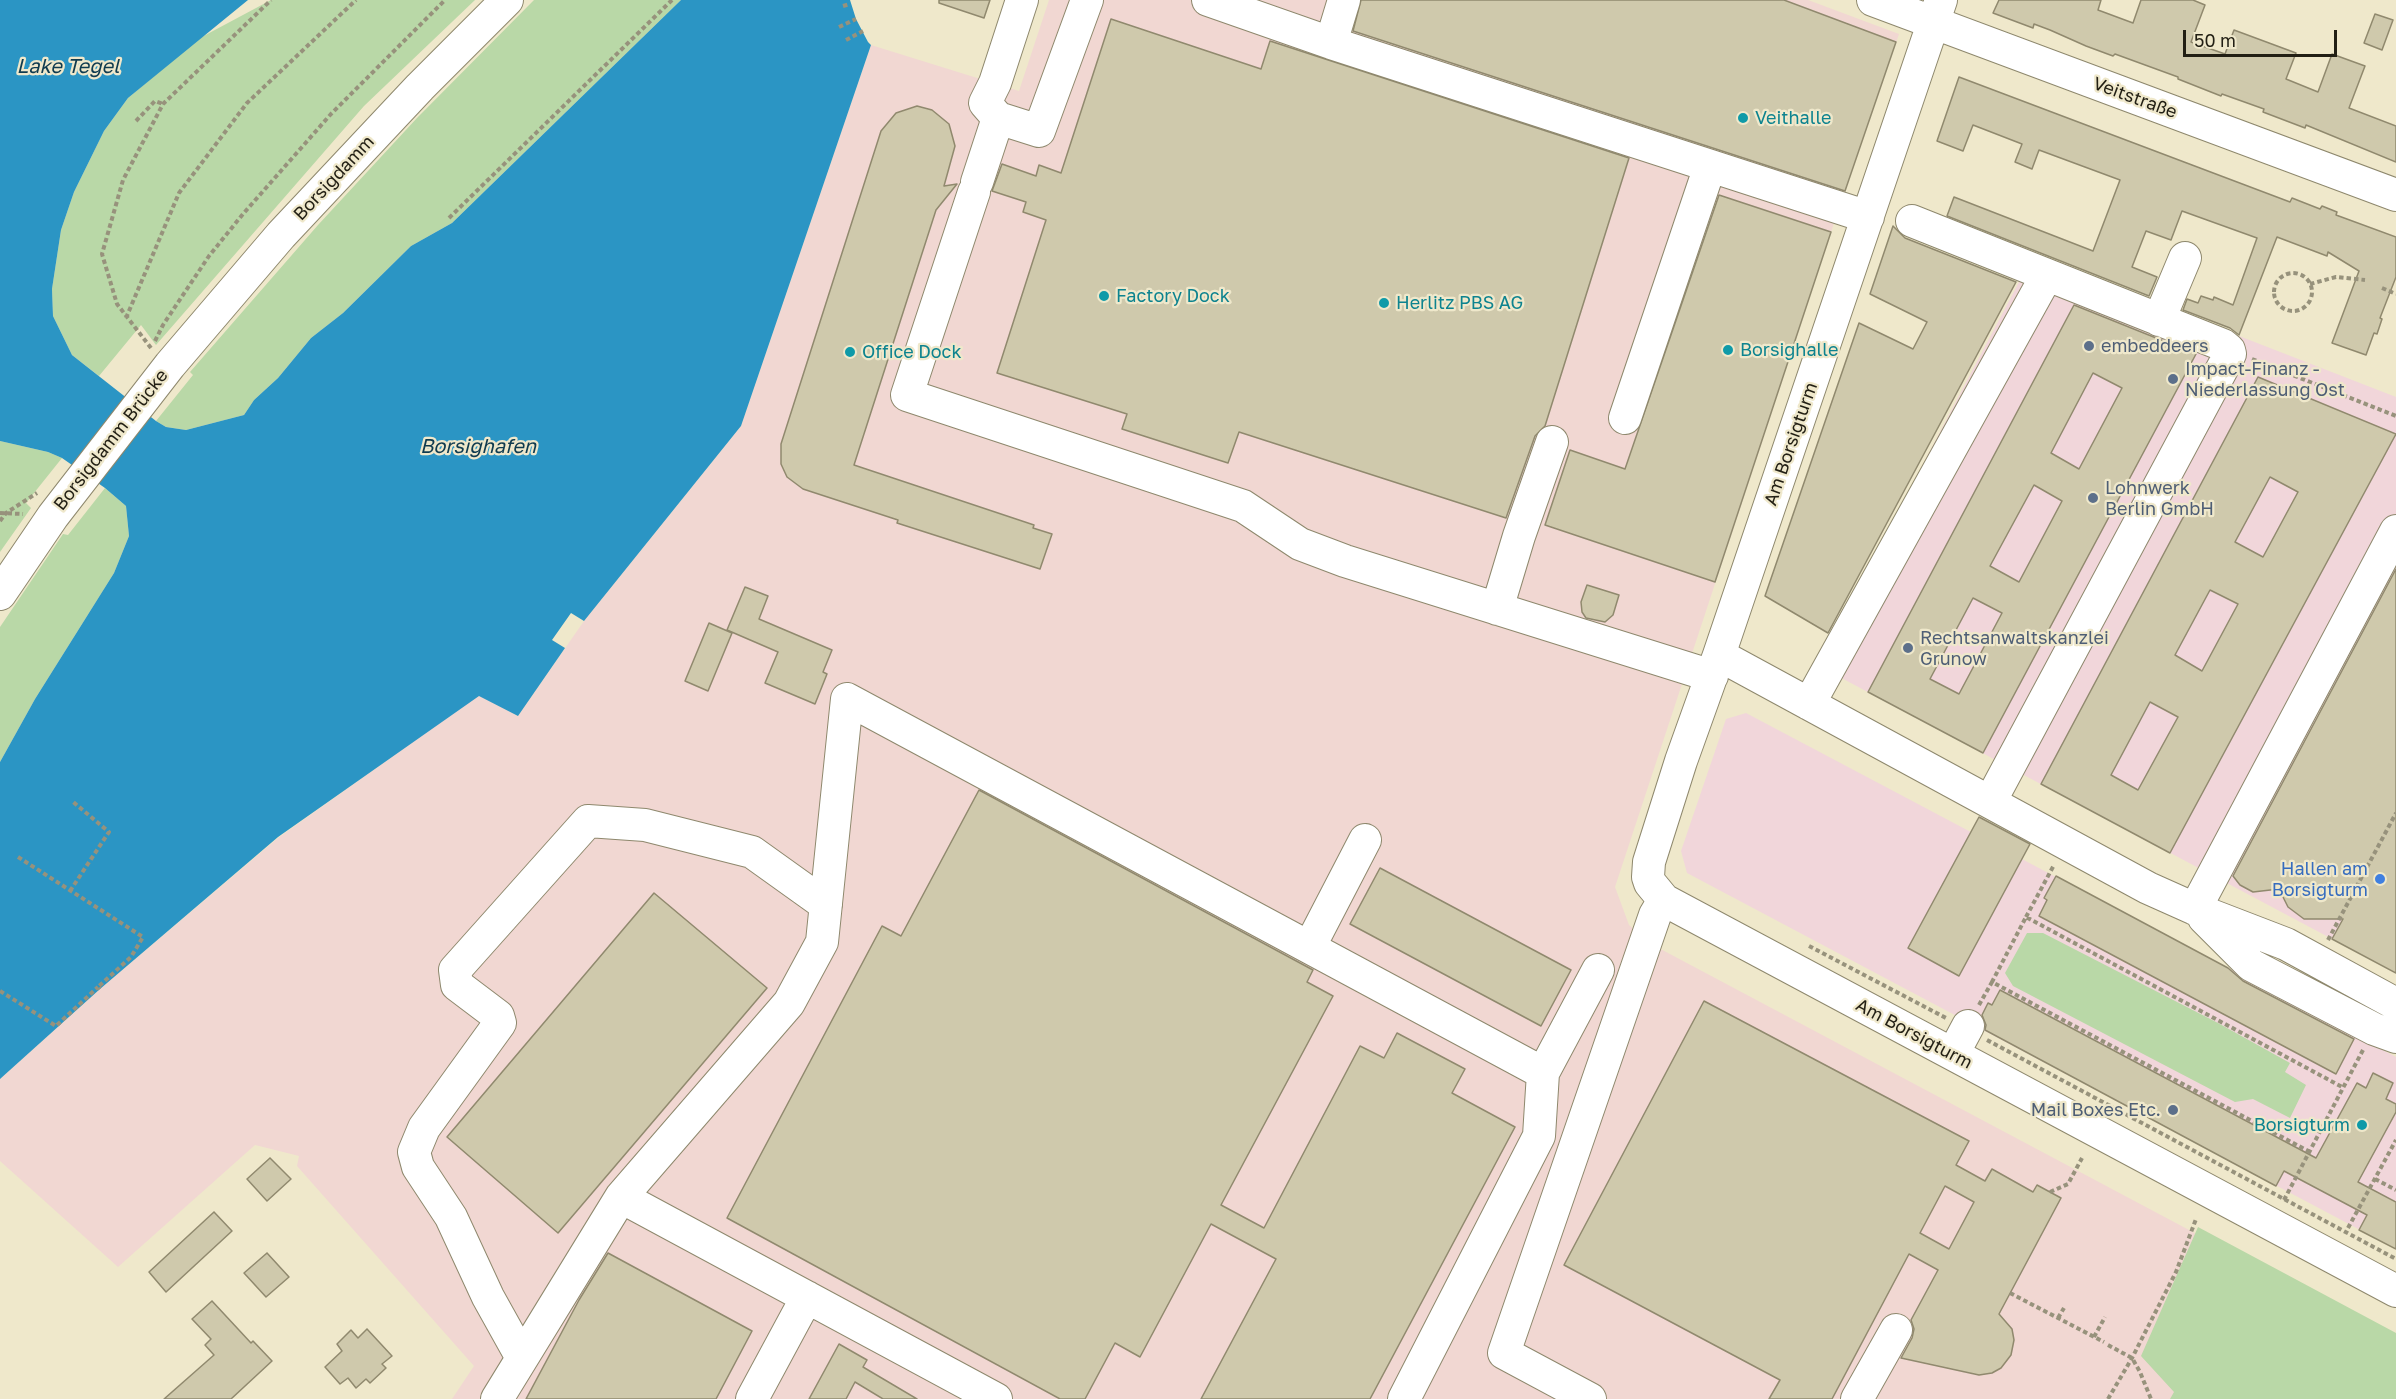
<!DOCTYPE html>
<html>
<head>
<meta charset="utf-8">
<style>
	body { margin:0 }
	#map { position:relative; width:2396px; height:1399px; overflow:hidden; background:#efe8cb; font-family:"Golos Text",sans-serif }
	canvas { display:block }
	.scale { position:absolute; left:2183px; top:30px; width:154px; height:27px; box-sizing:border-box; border:3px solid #221f14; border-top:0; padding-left:8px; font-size:18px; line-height:21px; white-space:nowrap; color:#221f14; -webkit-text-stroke:4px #efe8cb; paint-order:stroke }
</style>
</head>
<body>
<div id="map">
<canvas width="2396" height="1399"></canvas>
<div class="scale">50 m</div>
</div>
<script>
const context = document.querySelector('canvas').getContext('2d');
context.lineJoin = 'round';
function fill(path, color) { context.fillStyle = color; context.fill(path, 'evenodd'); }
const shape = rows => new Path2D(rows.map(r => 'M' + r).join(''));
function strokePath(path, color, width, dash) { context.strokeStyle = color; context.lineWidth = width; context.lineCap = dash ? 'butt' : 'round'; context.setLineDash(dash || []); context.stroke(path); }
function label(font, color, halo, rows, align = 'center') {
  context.font = font + ' "Golos Text",sans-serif'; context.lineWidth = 4.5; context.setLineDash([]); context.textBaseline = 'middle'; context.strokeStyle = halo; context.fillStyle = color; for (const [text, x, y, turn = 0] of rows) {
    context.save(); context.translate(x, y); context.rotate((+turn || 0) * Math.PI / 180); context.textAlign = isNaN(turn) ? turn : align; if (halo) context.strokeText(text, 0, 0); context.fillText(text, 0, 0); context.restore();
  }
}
fill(shape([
	[2029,263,2180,313,2396,397,2396,973,1817,665],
	[1746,713,2396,1057,2396,1249,1687,873,1681,851,1726,719]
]), '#f1d6da');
fill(shape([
	[1049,0,1808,0,1899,34,1831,232,1615,887,1629,925,1653,945,2396,1340,2396,1399,452,1399,474,1366,297,1166,299,1156,255,1145,118,1267,0,1161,0,1079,100,989,278,838,479,695,518,716,584,621,741,426,871,45,1019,91]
]), '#f1d7d2');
fill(shape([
	[271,0,475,0,364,106,156,345,141,325,99,376,72,355,53,316,52,289,61,230,74,192,104,131,128,98,198,39],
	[534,0,681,0,452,223,411,246,343,313,311,338,278,378,254,400,244,415,186,430,166,427,156,421,193,375,190,372,318,225,417,118],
	[0,441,48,452,62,458,26,503,31,508,0,552],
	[105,488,126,506,129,536,114,573,35,699,0,762,0,627,63,534,68,535],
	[2027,933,2043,933,2218,1023,2290,1063,2285,1072,2306,1085,2290,1118,2253,1099,2235,1102,2013,986,2005,973],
	[2198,1227,2396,1333,2396,1399,2170,1399,2174,1392,2141,1356]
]), '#b9d8a7');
fill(shape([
	[0,0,248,0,128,98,104,131,74,192,61,230,52,289,53,316,72,355,156,421,166,427,186,430,244,415,254,400,278,378,311,338,343,313,411,246,452,223,681,0,850,0,856,19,868,42,871,45,741,426,584,621,571,613,552,640,565,648,518,716,479,696,278,837,100,989,0,1079,0,762,35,699,114,573,129,536,126,506,105,488,62,458,48,452,0,441]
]), '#2b95c4');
const building = shape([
	[939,0,990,0,984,18,939,3,939,0],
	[1361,0,1784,0,1896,42,1845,191,1353,31,1361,0],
	[1999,0,2101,0,2098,10,2133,23,2141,0,2193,0,2205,5,2191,42,2225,54,2234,30,2296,53,2286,79,2318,92,2332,54,2365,66,2349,108,2396,126,2396,162,2306,125,2305,128,2263,112,2264,109,2222,94,2221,96,2178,79,2178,77,2115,54,2113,56,2086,46,2050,30,2034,24,2033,28,1993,13,1999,0],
	[2375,14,2393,20,2382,50,2364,43,2375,14],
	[1111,19,1261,69,1270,41,1629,158,1545,426,1535,436,1506,518,1239,432,1228,463,1122,429,1127,414,997,373,1046,220,1023,212,1026,202,992,191,1002,164,1036,176,1039,165,1061,173,1111,19],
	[1959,77,2290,202,2292,198,2320,209,2322,206,2337,212,2336,215,2396,237,2396,277,2380,318,2382,319,2377,334,2374,333,2366,355,2332,343,2359,271,2328,252,2327,256,2277,237,2239,335,2230,328,2183,310,2187,299,2198,303,2201,296,2213,300,2214,297,2233,305,2257,238,2182,211,2171,240,2146,231,2132,267,2157,277,2149,296,1947,216,1954,197,2093,251,2120,180,2039,150,2032,169,2015,162,2022,144,1973,125,1963,151,1937,141,1959,77],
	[917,106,932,110,949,124,955,146,944,186,957,184,936,210,854,465,1034,525,1033,528,1052,534,1040,569,897,523,898,520,803,489,787,477,781,464,781,444,881,131,896,113,917,106],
	[1719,195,1831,232,1715,582,1545,525,1570,450,1625,469,1719,195],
	[1893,226,1905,238,2016,282,1828,633,1765,596,1859,323,1913,349,1927,322,1870,294,1893,226],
	[2074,305,2196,354,1983,753,1868,692,2074,305],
	[2093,373,2122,388,2079,469,2051,453,2093,373],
	[2034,485,2062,501,2019,582,1990,566,2034,485],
	[1973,598,2002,613,1959,694,1930,679,1973,598],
	[2258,377,2396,434,2170,853,2041,784,2258,377],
	[2270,477,2298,492,2263,557,2235,542,2270,477],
	[2210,590,2238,604,2202,671,2175,655,2210,590],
	[2150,702,2178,717,2138,790,2111,775,2150,702],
	[2396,569,2396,973,2332,939,2343,919,2304,919,2288,907,2279,889,2253,892,2240,885,2233,876,2396,569],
	[1587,585,1619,595,1613,615,1605,622,1586,618,1582,612,1581,602,1587,585],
	[745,587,768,596,759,619,832,650,823,672,827,674,815,704,765,683,778,652,727,630,745,587],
	[709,623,732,633,708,691,685,681,709,623],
	[979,790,1313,970,1307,982,1333,996,1221,1205,1264,1228,1360,1046,1384,1058,1397,1033,1465,1069,1452,1093,1515,1127,1370,1399,1201,1399,1276,1259,1211,1224,1140,1357,1115,1343,1085,1399,1060,1399,727,1218,882,926,901,936,979,790],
	[1979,817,2030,844,1959,976,1908,948,1979,817],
	[1380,868,1571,970,1541,1026,1350,924,1380,868],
	[2056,876,2228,968,2243,981,2354,1039,2336,1074,2039,916,2047,900,2044,898,2056,876],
	[654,893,767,988,558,1233,447,1137,654,893],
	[2000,990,2316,1158,2357,1083,2366,1088,2373,1073,2393,1083,2386,1099,2396,1104,2396,1112,2358,1182,2396,1202,2396,1249,2359,1230,2367,1215,2284,1171,2276,1186,1985,1030,1986,1025,1982,1015,1988,1003,1992,1005,2000,990],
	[1704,1001,1969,1141,1956,1165,1985,1181,1992,1169,2033,1192,2037,1185,2061,1198,1999,1314,2012,1329,2014,1340,2011,1355,2001,1368,1992,1373,1979,1375,1901,1358,1912,1338,1914,1329,1911,1320,1938,1270,1909,1254,1832,1399,1769,1399,1780,1380,1564,1265,1704,1001],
	[1945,1186,1974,1202,1949,1249,1920,1233,1945,1186],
	[270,1158,291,1179,267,1201,247,1179,270,1158],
	[214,1212,232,1231,166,1292,149,1272,214,1212],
	[267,1253,289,1277,266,1297,244,1273,267,1253],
	[608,1253,752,1331,716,1399,526,1399,579,1300,608,1253],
	[212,1301,251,1343,253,1341,272,1361,231,1399,164,1399,214,1355,205,1345,211,1339,192,1319,212,1301],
	[367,1329,392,1356,382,1364,386,1368,370,1383,366,1379,356,1388,348,1378,340,1384,325,1367,342,1351,337,1344,351,1330,358,1338,367,1329],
	[839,1344,867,1360,863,1367,917,1399,883,1399,855,1382,846,1399,809,1399,839,1344]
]);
fill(building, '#cfc9ac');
strokePath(building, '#90896e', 1.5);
const minor = shape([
	[1022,0,995,83,985,103,998,118,1039,131,1087,0],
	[1208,0,1331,43,1868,217],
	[1873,0,2396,195],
	[1941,0,1719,655,1681,761,1649,862,1648,877,1650,883,1664,900,2396,1291],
	[1331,43,1344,0],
	[977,182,998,118],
	[974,192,907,395,1243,506,1300,544,1345,561,1712,676],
	[1912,221,2223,345,2229,350,2230,354,1990,802],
	[2159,320,2185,258],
	[1625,418,1710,166],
	[0,594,53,516,170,365,281,235,420,87,507,0],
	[1497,609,1519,536,1552,442],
	[1719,655,2148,888,2195,909,2286,944,2396,1004],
	[1809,704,2047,275],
	[2195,909,2396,531],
	[2204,918,2251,965,2374,1029,2396,1037],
	[1310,946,1365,840],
	[1953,1054,1968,1026],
	[1543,1073,1598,970],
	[621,1197,996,1399],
	[522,1358,488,1297,451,1217,418,1167,414,1152,424,1128,500,1023,498,1016,457,985,455,970,588,821,645,825,752,852,826,905],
	[497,1399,621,1197,789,1003,822,942,847,699,1543,1073,1539,1136,1404,1399],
	[752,1399,807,1297],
	[1590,1399,1504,1353,1655,915,1664,900],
	[1857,1399,1896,1330]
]);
strokePath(minor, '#8e886d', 34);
strokePath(shape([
	[843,6,850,4],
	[839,27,856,19],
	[846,40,863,31],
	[136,121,155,101,163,104],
	[449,218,672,0],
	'2274 292a19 19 0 1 1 38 0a19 19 0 1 1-38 0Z',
	[2310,284,2336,277,2365,280],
	[2382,288,2396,294],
	[126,318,179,193,247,103,356,0],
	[155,341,163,325,209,256,243,214,331,114,445,0],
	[151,348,117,304,102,254,123,180,163,104,271,0],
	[2252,359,2396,416],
	[0,513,23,514],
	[0,521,6,513,37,493],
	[18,857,143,937,131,957,98,987,100,989],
	[70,891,109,832,72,801],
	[2026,917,2054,865],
	[2328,940,2396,813],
	[1809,946,1946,1018],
	[0,991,56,1026,98,987],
	[1979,1005,1992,982],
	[1987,1040,2396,1259],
	[2310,1152,1992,982,2026,917,2344,1088],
	[2375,1179,2396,1190],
	[2050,1192,2068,1184,2082,1158],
	[2284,1200,2363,1050],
	[2348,1228,2396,1140],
	[2010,1293,2104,1342],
	[2058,1318,2064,1308],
	[2094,1337,2105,1317],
	[2108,1345,2132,1358,2140,1372,2151,1399],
	[2108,1399,2132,1358,2176,1272,2196,1219]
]), '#97927c', 4, [4.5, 3]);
strokePath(minor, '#fff', 32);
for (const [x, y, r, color] of [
	[1743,118,6,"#0f9aa8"],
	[1104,296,6,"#0f9aa8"],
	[1384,303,6,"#0f9aa8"],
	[2089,346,6,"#5c6f8a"],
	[1728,350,6,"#0f9aa8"],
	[850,352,6,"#0f9aa8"],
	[2173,379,6,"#5c6f8a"],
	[2093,498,6,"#5c6f8a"],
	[1908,648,6,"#5c6f8a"],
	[2380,879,6,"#3f7fe0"],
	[2173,1110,6,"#5c6f8a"],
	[2362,1125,6,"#0f9aa8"]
]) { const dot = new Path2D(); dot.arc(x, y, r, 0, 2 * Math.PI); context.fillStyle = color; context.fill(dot); strokePath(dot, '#efe8cb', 2); }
label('18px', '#221f14', '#efe8cb', [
	["Veitstraße",2135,98,20],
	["Borsigdamm",334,178,-47],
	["Borsigdamm Brücke",111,440,-52],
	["Am Borsigturm",1791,444,-71],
	["Am Borsigturm",1914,1034,28]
]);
label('18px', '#0d838f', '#efe8cb', [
	["Veithalle",1755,118],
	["Factory Dock",1116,296],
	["Herlitz PBS AG",1396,303],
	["Borsighalle",1740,350],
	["Office Dock",862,352],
	["Borsigturm",2350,1125,"right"]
], 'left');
label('18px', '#4e5e75', '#efe8cb', [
	["embeddeers",2101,346],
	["Impact-Finanz -",2185,369],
	["Niederlassung Ost",2185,390],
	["Lohnwerk",2105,488],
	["Berlin GmbH",2105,509],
	["Rechtsanwaltskanzlei",1920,638],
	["Grunow",1920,659],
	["Mail Boxes Etc.",2161,1110,"right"]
], 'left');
label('18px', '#366cbe', '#efe8cb', [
	["Hallen am",2368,869],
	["Borsigturm",2368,890]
], 'right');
label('italic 20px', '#0f3b4f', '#efe8cb', [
	["Lake Tegel",68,67],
	["Borsighafen",478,447]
]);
</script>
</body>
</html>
